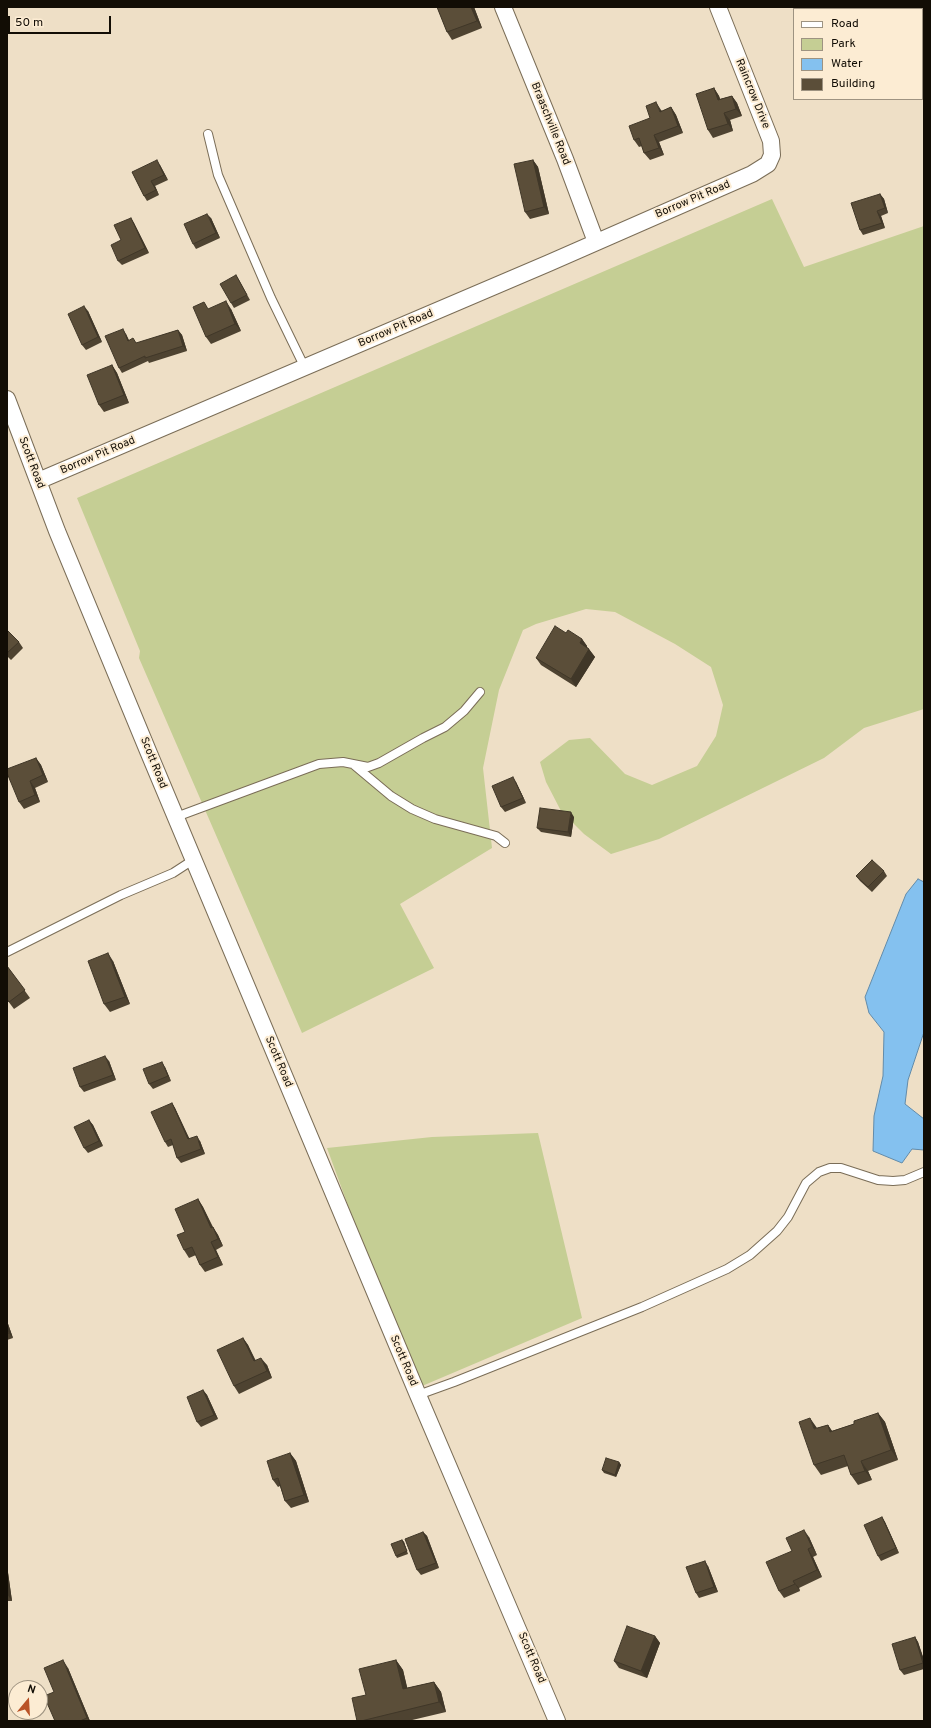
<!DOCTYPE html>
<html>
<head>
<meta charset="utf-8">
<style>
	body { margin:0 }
	#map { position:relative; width:931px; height:1728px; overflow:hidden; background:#eedfc6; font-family:Overpass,sans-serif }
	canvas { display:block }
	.frame { position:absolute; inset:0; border:8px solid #120d05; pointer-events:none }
	.legend { position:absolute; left:793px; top:8px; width:130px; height:92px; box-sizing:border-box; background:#fcecd3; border:1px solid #9e9381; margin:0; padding:5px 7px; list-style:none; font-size:12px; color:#120d05 }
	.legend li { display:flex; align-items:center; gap:8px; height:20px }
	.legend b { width:20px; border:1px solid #9e9381 }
	.north { position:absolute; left:8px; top:1680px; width:40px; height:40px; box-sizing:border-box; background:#fcecd3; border:1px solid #9e9381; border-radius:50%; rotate:18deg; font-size:11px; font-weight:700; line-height:16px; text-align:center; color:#120d05 }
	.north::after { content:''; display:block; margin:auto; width:14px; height:18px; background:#ba5327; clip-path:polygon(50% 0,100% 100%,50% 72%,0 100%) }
	.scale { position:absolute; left:8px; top:16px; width:103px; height:18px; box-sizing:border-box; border:2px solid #120d05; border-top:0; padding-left:5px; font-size:12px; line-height:14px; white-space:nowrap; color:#120d05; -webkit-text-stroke:3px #fcecd3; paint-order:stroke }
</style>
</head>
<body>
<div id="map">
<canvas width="931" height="1728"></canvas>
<div class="frame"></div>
<ul class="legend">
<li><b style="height:5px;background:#fff"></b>Road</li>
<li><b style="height:11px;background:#c5ce94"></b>Park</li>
<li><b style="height:11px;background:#84c1ef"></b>Water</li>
<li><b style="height:11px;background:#5b4e39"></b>Building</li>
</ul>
<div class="north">N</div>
<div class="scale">50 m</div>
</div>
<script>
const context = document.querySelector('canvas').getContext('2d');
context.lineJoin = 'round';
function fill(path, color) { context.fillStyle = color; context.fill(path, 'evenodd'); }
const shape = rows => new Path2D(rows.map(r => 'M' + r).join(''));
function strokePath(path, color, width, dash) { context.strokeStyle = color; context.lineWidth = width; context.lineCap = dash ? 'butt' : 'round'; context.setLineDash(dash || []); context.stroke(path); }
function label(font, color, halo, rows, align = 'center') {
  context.font = font + ' Overpass,sans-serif'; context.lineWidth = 4; context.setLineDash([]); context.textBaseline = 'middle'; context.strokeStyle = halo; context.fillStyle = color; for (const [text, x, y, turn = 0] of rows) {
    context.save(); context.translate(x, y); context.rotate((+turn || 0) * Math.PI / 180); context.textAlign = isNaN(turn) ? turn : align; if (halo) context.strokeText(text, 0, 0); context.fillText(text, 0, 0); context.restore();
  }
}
fill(shape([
	[772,199,804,267,924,226,924,709,864,728,824,758,659,839,611,854,584,834,561,811,546,782,540,762,569,740,590,738,625,774,652,785,697,766,716,736,723,705,711,667,675,644,615,612,586,609,536,624,523,630,499,690,483,768,492,848,400,904,434,968,302,1033,139,658,140,651,77,498],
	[538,1133,582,1318,415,1389,327,1148,432,1137]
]), '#c5ce94');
const water = shape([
	[918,879,924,882,924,1032,908,1080,905,1104,924,1119,924,1150,912,1149,902,1163,873,1151,874,1116,883,1076,884,1032,869,1013,865,997,906,894,918,879]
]);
fill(water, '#84c1ef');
strokePath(water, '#628ba9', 1);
const service = shape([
	[208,134,218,175,271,298,305,368],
	[354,765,391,796,412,809,435,819,496,836,505,843],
	[176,817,319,764,343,762,368,767,379,763,423,738,445,727,464,711,480,692],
	[7,952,121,895,173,873,193,860],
	[418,1395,454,1382,642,1307,727,1269,750,1255,777,1231,788,1217,806,1183,819,1172,830,1168,841,1168,878,1180,893,1181,905,1180,924,1172]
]);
const minor = shape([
	[503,7,565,159,596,242],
	[7,399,57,531,148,751,418,1395,557,1721],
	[38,481,549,263,752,174,768,164,772,155,771,141,718,7]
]);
strokePath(service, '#7a6d57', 10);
strokePath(minor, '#7a6d57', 18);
strokePath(service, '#fff', 8);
strokePath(minor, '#fff', 16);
fill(shape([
	[437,7,474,7,482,28,452,40,447,32],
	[714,88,719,96,720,99,732,96,737,103,742,116,730,120,733,131,713,138,708,130],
	[671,107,676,115,683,133,659,142,664,155,650,160,644,153,642,146,639,147,634,140,650,118,661,110,662,111],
	[533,160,538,167,549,214,530,219,525,212],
	[160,165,168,180,155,186,159,195,147,201,144,196,132,172],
	[880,194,884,199,888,213,881,216,885,228,863,235,860,230],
	[131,218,134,223,149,253,122,265,118,261],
	[211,218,220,238,196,249,193,244],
	[236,275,239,280,250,300,234,308,231,303],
	[209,309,231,309,241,331,211,344,206,337],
	[88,311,102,342,86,350,82,345],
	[178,330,182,335,187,351,149,363,148,361,122,373,119,368,126,334,129,340,137,343],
	[112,365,117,373,129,403,104,412,99,405],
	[7,630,19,642,23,648,11,660,7,656],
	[566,633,582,639,587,646,587,647,595,657,576,687,541,665,536,658],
	[36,758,41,765,48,782,35,788,40,802,24,809,19,802],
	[516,782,526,803,505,812,501,807],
	[574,817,571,837,541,832,537,828],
	[884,871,887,876,872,892,860,881,856,876],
	[113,961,130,1004,110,1012,104,1004],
	[7,966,30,998,14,1009,8,1001,7,1002],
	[109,1061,116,1080,84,1092,80,1087],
	[165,1067,171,1081,153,1089,149,1084],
	[172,1103,175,1108,189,1139,200,1141,205,1154,181,1163,177,1158,173,1145,168,1147,165,1142],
	[89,1120,93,1125,103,1146,88,1153,84,1148],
	[198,1199,203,1207,213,1227,218,1235,223,1246,216,1250,223,1265,205,1272,200,1265,196,1255,189,1258,184,1250,185,1232],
	[7,1321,13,1338,7,1340],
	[243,1338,248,1345,256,1361,267,1365,272,1378,239,1394,234,1386],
	[203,1390,207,1395,218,1419,201,1427,197,1422],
	[878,1413,885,1422,898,1460,868,1471,872,1480,858,1485,851,1475,848,1466,821,1475,814,1465,817,1428,828,1425,832,1431,854,1424],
	[290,1453,296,1461,309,1502,291,1508,285,1501,280,1486,278,1487,273,1480],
	[619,1462,621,1465,616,1477,604,1473,602,1470],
	[882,1517,885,1522,899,1553,881,1561,878,1556],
	[423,1532,427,1536,439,1568,421,1575,417,1570],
	[809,1537,817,1555,813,1557,822,1577,799,1588,800,1591,784,1598,779,1591,792,1551],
	[402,1540,404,1542,408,1554,397,1558,396,1556],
	[7,1565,12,1601,7,1601],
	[708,1566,718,1592,699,1598,696,1593],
	[655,1636,660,1643,647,1678,619,1668,614,1661],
	[915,1637,918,1642,924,1660,924,1669,904,1675,900,1670],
	[396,1660,403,1670,407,1688,434,1682,441,1692,446,1712,408,1721,357,1721,366,1695],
	[68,1668,90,1721,55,1721,54,1692]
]), '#4e4331');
fill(shape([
	[471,7,474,7,482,28,477,21],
	[714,88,719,96,723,107,718,100],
	[732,96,737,103,742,116,736,109],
	[656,102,661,110,665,119,660,112],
	[671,107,676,115,683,133,678,126],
	[724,113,730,120,733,131,728,124],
	[654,135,659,142,664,155,659,148],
	[157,160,160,165,168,180,164,175],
	[533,160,538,167,549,214,544,207],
	[151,181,155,186,159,195,156,190],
	[880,194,884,199,888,213,885,208],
	[877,211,881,216,885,228,882,223],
	[207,214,211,218,220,238,216,233],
	[131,218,134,223,149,253,145,248],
	[226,301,231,309,241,331,235,324],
	[84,306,88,311,102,342,98,337],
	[123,329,126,334,131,346,128,341],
	[178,330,182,335,187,351,183,346],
	[112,365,117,373,129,403,124,395],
	[582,639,587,646,585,650,580,643],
	[589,649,595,657,576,687,571,679],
	[36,758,41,765,48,782,43,775],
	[513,777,516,782,526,803,523,798],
	[30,781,35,788,40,802,35,795],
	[571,812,574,817,571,837,568,832],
	[108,953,113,961,130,1004,125,997],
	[105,1056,109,1061,116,1080,113,1075],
	[162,1062,165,1067,171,1081,168,1076],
	[172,1103,175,1108,192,1144,188,1139],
	[89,1120,93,1125,103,1146,99,1141],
	[197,1136,200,1141,205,1154,201,1149],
	[198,1199,203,1207,216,1235,211,1228],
	[213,1227,218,1235,223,1246,218,1239],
	[211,1242,216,1250,223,1265,218,1257],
	[7,1321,13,1338,9,1333,7,1326],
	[243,1338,248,1345,259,1369,254,1361],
	[261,1358,267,1365,272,1378,267,1371],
	[203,1390,207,1395,218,1419,214,1415],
	[878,1413,885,1422,898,1460,891,1450],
	[810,1418,817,1428,814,1429],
	[828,1425,834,1434,830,1432],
	[290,1453,296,1461,309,1502,304,1495],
	[861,1461,868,1471,872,1480,865,1471],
	[619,1462,621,1465,616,1477,615,1475],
	[882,1517,885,1522,899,1553,896,1548],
	[804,1530,809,1537,817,1555,812,1547],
	[423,1532,427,1536,439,1568,436,1563],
	[402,1540,404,1542,408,1554,407,1551],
	[808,1549,813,1557,822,1577,817,1570],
	[705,1561,708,1566,718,1592,714,1587],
	[7,1565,7,1566,12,1601,7,1594],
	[793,1581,799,1588,800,1591,795,1584],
	[655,1636,660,1643,647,1678,641,1671],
	[915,1637,918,1642,924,1660,924,1664],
	[63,1660,68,1668,90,1721,89,1721,87,1718],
	[396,1660,403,1670,410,1699,403,1689],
	[434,1682,441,1692,446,1712,439,1702]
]), '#403728');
const building = shape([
	[437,7,471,7,477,21,447,32,437,7],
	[714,88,718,100,732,96,736,109,724,113,728,124,708,130,696,94,714,88],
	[656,102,660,112,671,107,678,126,654,135,659,148,644,153,639,138,634,140,629,126,650,118,646,106,656,102],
	[157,160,164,175,151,181,156,190,144,196,132,172,157,160],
	[533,160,544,207,525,212,514,164,533,160],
	[880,194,885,208,877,211,882,223,860,230,851,203,880,194],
	[207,214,216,233,193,244,184,224,207,214],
	[131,218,145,248,118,261,111,245,121,240,114,225,131,218],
	[236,275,247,295,231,303,220,284,236,275],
	[226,301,235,324,206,337,193,307,204,302,208,309,226,301],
	[84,306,98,337,82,345,68,314,84,306],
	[123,329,128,341,133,338,136,343,178,330,183,346,145,358,145,356,119,368,105,336,123,329],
	[112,365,124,395,99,405,87,375,112,365],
	[555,626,566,633,568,630,582,639,580,643,589,649,571,679,536,658,555,626],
	[7,630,19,642,7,653,7,630],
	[36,758,43,775,30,781,35,795,19,802,7,773,7,769,36,758],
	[513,777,523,798,501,807,492,786,513,777],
	[540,808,571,812,568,832,537,828,540,808],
	[872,860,884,871,868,887,856,876,872,860],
	[108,953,125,997,104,1004,88,961,108,953],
	[7,966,25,990,9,1002,7,999,7,966],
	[105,1056,113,1075,80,1087,73,1068,105,1056],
	[162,1062,168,1076,149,1084,143,1069,162,1062],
	[172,1103,188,1139,197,1136,201,1149,177,1158,171,1139,165,1142,151,1112,172,1103],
	[89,1120,99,1141,84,1148,74,1127,89,1120],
	[198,1199,211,1228,213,1227,218,1239,211,1242,218,1257,200,1265,192,1247,184,1250,177,1235,185,1232,175,1209,198,1199],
	[7,1326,9,1333,7,1334,7,1326],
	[243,1338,254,1361,261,1358,267,1371,234,1386,217,1350,243,1338],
	[203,1390,214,1415,197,1422,187,1397,203,1390],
	[878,1413,891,1450,861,1461,865,1471,851,1475,844,1455,814,1465,799,1422,810,1418,814,1429,828,1425,830,1432,854,1424,854,1421,878,1413],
	[290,1453,304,1495,285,1501,278,1478,273,1480,267,1461,290,1453],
	[606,1458,619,1462,615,1475,602,1470,606,1458],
	[882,1517,896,1548,878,1556,864,1525,882,1517],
	[804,1530,812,1547,808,1549,817,1570,793,1581,795,1584,779,1591,766,1562,792,1551,786,1538,804,1530],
	[423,1532,436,1563,417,1570,405,1539,423,1532],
	[402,1540,407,1551,396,1556,391,1544,402,1540],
	[705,1561,714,1587,696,1593,686,1567,705,1561],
	[627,1626,655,1636,641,1671,614,1661,627,1626],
	[915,1637,923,1663,900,1670,892,1644,915,1637],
	[63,1660,87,1718,80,1721,55,1721,44,1696,54,1692,44,1668,63,1660],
	[396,1660,403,1689,434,1682,439,1702,361,1721,357,1721,352,1698,366,1695,359,1669,396,1660]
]);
fill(building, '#5b4e39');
strokePath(building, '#403728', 1);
label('11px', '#120d05', '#fcecd3', [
	["Raincrow Drive",752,94,68],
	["Braaschville Road",550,124,68],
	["Borrow Pit Road",693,200,-23],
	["Borrow Pit Road",396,329,-23],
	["Borrow Pit Road",98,456,-23],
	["Scott Road",31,463,69],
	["Scott Road",153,763,68],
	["Scott Road",278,1062,67],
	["Scott Road",403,1361,67],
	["Scott Road",531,1658,67]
]);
</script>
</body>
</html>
